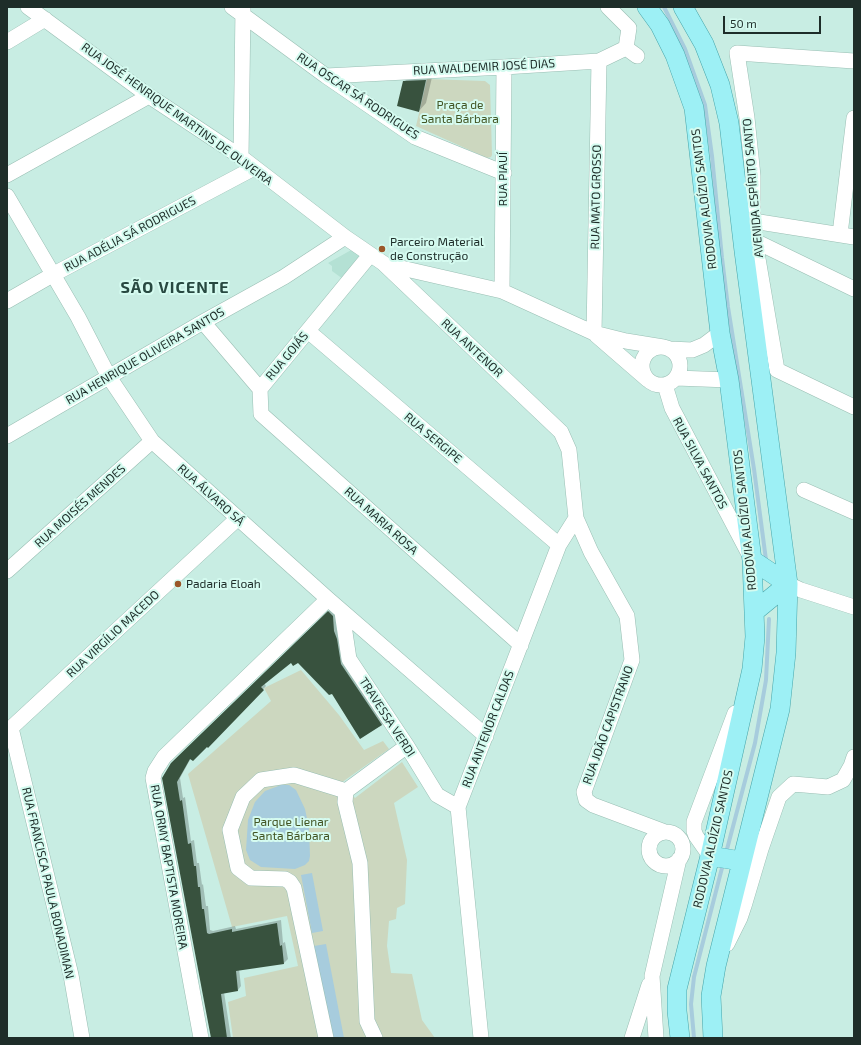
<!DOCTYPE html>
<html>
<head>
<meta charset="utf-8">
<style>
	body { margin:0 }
	#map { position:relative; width:861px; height:1045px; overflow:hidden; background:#c8ede3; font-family:"Exo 2",sans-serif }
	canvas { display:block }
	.frame { position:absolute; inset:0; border:8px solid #1e2d29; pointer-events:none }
	.scale { position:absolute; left:723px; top:16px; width:98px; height:18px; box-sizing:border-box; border:2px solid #1e2d29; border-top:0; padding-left:5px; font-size:12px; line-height:14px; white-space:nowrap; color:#1e2d29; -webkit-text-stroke:3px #d5fbf0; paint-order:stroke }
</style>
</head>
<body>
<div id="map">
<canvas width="861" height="1045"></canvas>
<div class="frame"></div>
<div class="scale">50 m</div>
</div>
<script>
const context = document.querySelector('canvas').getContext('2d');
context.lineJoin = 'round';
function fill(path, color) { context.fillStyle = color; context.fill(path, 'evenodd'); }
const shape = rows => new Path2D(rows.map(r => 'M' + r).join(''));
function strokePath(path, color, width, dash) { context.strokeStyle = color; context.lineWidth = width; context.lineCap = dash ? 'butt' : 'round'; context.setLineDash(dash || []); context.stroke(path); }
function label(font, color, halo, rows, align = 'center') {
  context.font = font + ' "Exo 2",sans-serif'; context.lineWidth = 4; context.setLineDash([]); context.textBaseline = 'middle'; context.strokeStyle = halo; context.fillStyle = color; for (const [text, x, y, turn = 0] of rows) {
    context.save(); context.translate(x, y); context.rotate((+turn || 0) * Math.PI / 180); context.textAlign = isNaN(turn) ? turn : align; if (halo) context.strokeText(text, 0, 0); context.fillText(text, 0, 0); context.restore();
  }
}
fill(shape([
	[353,249,360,256,343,279,332,271,332,266,328,263]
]), '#b4e1d4');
fill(shape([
	[427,79,485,81,490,85,492,155,491,157,487,158,416,126],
	[301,670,339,715,364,750,383,741,389,749,341,783,355,798,402,762,418,787,394,803,407,860,405,904,397,908,396,919,389,921,387,946,391,973,412,974,422,1020,435,1038,233,1038,228,1002,246,996,244,978,298,966,287,916,232,927,188,774,271,701,264,688]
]), '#ccd7bf');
fill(shape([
	[281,785,289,785,296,790,305,809,309,828,310,856,309,861,305,865,295,869,261,867,250,860,246,850,248,820,255,802,265,791],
	[312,873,323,931,312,933,301,875],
	[326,944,344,1038,332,1038,314,946]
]), '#a7ccdd');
fill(shape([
	[433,73,426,103,419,111,404,82,412,74],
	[332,608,337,612,337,627,385,721,382,725,360,737,332,692,298,661,291,661,264,683,266,686,212,743,191,758,180,778,183,798,185,797,191,841,194,840,197,863,199,863,202,885,203,884,206,906,208,906,210,930,213,931,235,926,236,929,281,920,283,943,285,942,288,959,284,963,239,969,241,986,238,990,224,992,231,1038,212,1038,172,763]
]), '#0003');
strokePath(shape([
	[664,7,685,49,705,105,712,156,722,258,728,307,754,469,766,560],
	[726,853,755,743,766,680,769,619],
	[694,1038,691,1004,694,977,723,864]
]), '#a7ccdd', 4);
fill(shape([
	[426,80,419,112,397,106,403,81],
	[328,611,333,616,334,631,337,639,341,664,382,725,360,739,332,694,329,695,298,663,293,666,291,663,261,687,264,690,208,748,207,747,193,761,190,759,177,782,180,801,182,800,188,844,191,843,194,866,196,866,198,887,200,887,202,909,204,909,207,933,209,934,232,929,232,932,277,923,280,946,282,945,284,964,236,971,238,991,221,994,227,1038,211,1038,162,778,171,763]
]), '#38523e');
const minor = shape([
	[28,7,149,96,241,157,345,237,383,263,561,432,569,450,576,518,559,545,458,807,481,1038],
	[232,7,326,76,415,137,504,173],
	[608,7,629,28,626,48],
	[7,42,45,19],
	[854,61,737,53,747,118,753,176,753,221,755,241,777,370,854,407],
	[326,76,504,67,599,61,626,48,637,56],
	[241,157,243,8],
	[7,175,149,96],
	[7,196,78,317,109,377,152,441,328,599,486,736],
	[753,221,854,237],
	[840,234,854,118],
	[755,241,854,289],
	[384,264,502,291,594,333,626,341,663,347],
	[502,291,504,67],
	[7,301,54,274,254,168],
	[203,322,260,389],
	[308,331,559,545],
	[594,333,599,61],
	[596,335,648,380],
	'642 366a19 19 0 1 1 38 0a19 19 0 1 1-38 0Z',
	[669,349,692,350,704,345,720,333],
	[676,378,729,380],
	[665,385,672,408,749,554],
	[260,389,261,414,521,645],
	[260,389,370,255],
	[7,436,203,322,284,277,345,237],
	[804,490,854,512],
	[576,518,591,552,627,616,632,660,584,792,586,800,593,805,665,832],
	[7,571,152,441],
	[788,584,801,590,854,607],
	[342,612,349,659,407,746,437,795,458,807],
	[11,728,71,975,82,1038],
	[7,734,11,728,237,519],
	'649 849a17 17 0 1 1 34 0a17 17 0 1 1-34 0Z',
	[710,856,696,836,694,831,694,822,735,713],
	[727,944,740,918,744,906,761,849,779,797,793,784,828,787,843,780,851,766,854,757],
	[201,1038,153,778,155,771,164,757,328,599],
	[326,1038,294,888,290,882,285,879,251,878,238,868,230,830,243,797,261,780,294,775,346,791],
	[375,1038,367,1021,360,863,345,802,346,791,407,746],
	[632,1038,649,985],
	[656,1038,652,976,679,859]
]);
const major = shape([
	[647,7,660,25,675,55,694,108,720,333,729,380,752,560,755,637,752,669,710,856,677,989,677,1011,680,1038],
	[683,7,704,44,720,85,729,123,744,251,788,584,786,653,780,709,716,966,711,996,713,1038],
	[752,560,788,584],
	[754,612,788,584],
	[710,856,741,861]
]);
strokePath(minor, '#99beb3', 16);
strokePath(major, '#46a5aa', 20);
strokePath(minor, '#fff', 15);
strokePath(major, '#9df0f5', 19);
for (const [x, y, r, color] of [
	[382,249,4,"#9b5729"],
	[178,584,4,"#9b5729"]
]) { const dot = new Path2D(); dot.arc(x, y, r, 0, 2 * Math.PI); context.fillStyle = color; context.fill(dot); strokePath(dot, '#d5fbf0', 1.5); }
label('12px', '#1e2d29', '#d5fbf0', [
	["RUA WALDEMIR JOSÉ DIAS",484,67,-3],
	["RUA OSCAR SÁ RODRIGUES",358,96,34],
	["RUA JOSÉ HENRIQUE MARTINS DE OLIVEIRA",177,114,36],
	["RUA PIAUÍ",503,179,-90],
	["AVENIDA ESPÍRITO SANTO",753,188,-95],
	["RUA MATO GROSSO",596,197,-89],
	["RODOVIA ALOÍZIO SANTOS",704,199,-97],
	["RUA ADÉLIA SÁ RODRIGUES",130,234,-28],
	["RUA ANTENOR",472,348,43],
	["RUA HENRIQUE OLIVEIRA SANTOS",145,356,-30],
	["RUA GOIÁS",287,356,-50],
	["RUA SERGIPE",433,438,40],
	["RUA SILVA SANTOS",700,463,62],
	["RUA ÁLVARO SÁ",211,495,42],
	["RUA MOISÉS MENDES",80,506,-42],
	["RODOVIA ALOÍZIO SANTOS",745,520,-96],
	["RUA MARIA ROSA",381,521,42],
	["RUA VIRGÍLIO MACEDO",113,634,-43],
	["TRAVESSA VERDI",387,717,57],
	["RUA JOÃO CAPISTRANO",608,725,-70],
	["RUA ANTENOR CALDAS",488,729,-69],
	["RODOVIA ALOÍZIO SANTOS",713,839,-77],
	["RUA ORMY BAPTISTA MOREIRA",169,867,80],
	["RUA FRANCISCA PAULA BONADIMAN",48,883,77]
]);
label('12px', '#435524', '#d5fbf0', [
	["Praça de",460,105],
	["Santa Bárbara",460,119],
	["Parque Lienar",291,822],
	["Santa Bárbara",291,836]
]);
label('12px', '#1e2d29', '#d5fbf0', [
	["Parceiro Material",390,242],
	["de Construção",390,256],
	["Padaria Eloah",186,584]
], 'left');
context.letterSpacing = '1px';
label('bold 16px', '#284941', '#d5fbf0', [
	["SÃO VICENTE",175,288]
]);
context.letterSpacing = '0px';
</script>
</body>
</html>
